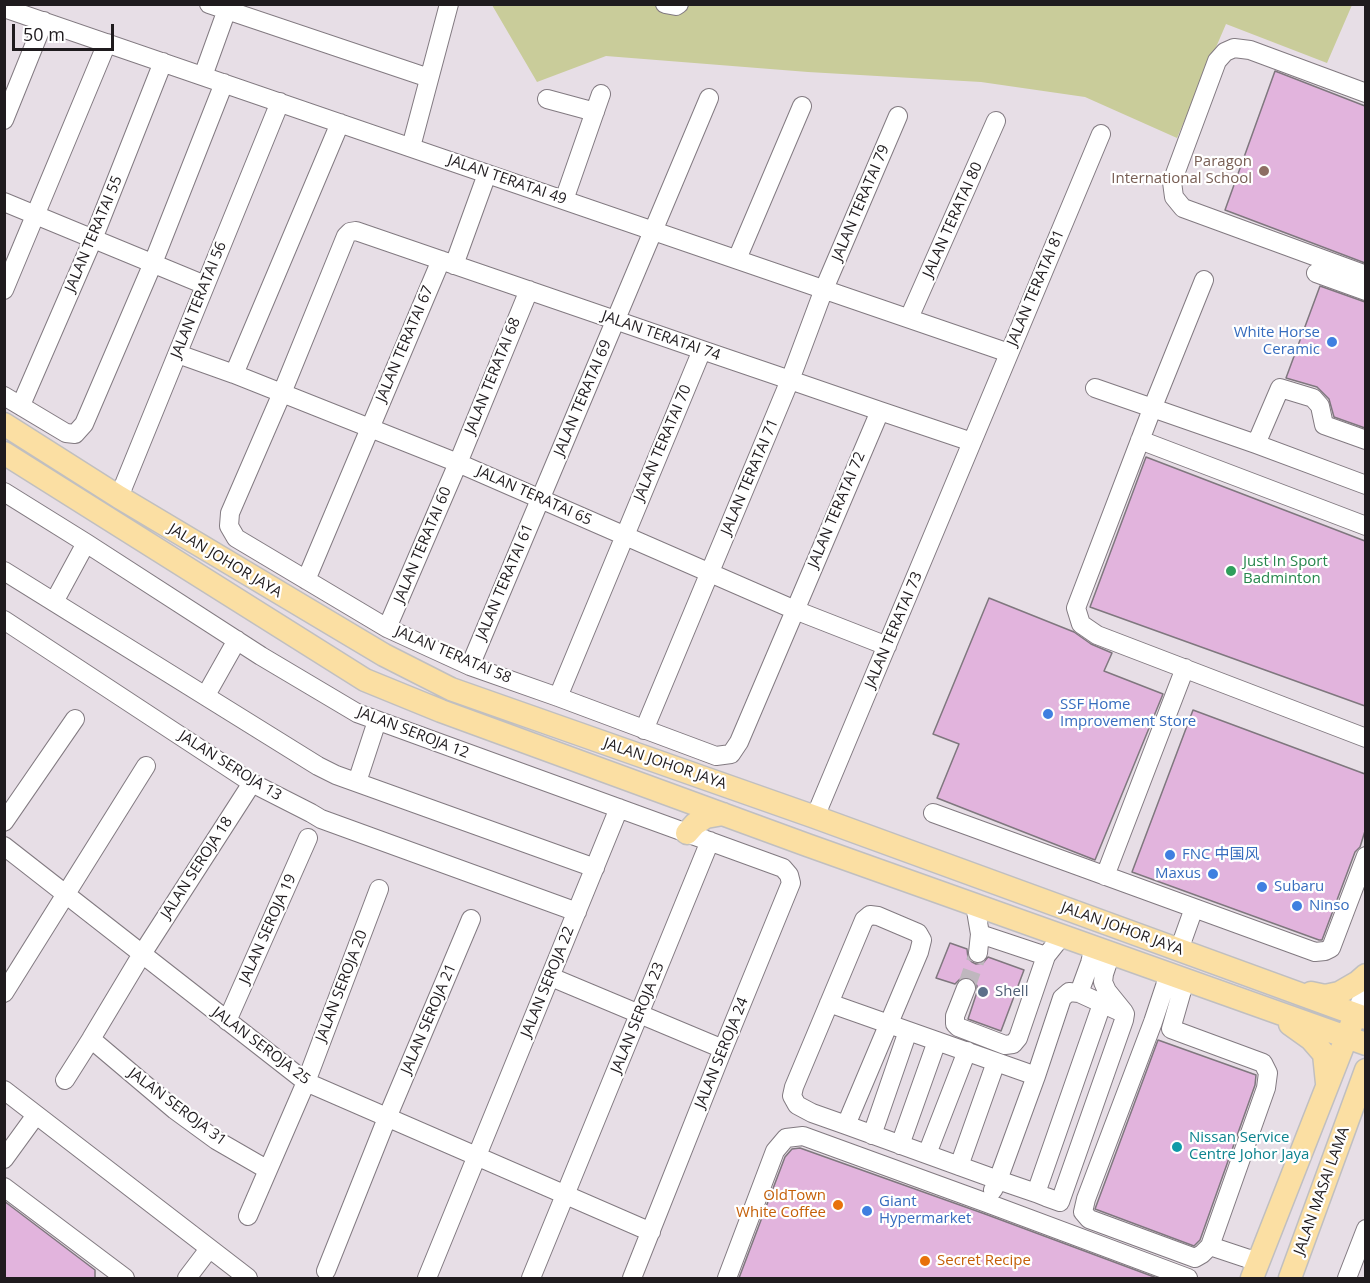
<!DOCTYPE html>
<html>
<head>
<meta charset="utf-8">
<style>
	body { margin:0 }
	#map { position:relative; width:1370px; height:1283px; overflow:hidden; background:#e7dee6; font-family:"Open Sans",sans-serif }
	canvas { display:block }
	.frame { position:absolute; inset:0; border:6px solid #1f1b1e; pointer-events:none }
	.scale { position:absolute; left:12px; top:24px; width:102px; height:27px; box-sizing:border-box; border:3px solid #1f1b1e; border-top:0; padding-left:8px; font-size:18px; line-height:21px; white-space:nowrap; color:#1f1b1e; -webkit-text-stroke:4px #fff; paint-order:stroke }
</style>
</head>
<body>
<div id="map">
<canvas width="1370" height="1283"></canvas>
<div class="frame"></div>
<div class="scale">50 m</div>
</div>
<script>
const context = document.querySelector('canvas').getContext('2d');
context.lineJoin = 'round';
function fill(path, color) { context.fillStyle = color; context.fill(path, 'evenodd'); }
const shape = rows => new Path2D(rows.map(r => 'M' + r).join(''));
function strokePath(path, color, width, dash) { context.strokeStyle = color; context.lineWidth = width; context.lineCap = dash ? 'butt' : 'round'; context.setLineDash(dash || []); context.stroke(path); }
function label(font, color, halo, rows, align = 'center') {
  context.font = font + ' "Open Sans","Noto Sans SC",sans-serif'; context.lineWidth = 4.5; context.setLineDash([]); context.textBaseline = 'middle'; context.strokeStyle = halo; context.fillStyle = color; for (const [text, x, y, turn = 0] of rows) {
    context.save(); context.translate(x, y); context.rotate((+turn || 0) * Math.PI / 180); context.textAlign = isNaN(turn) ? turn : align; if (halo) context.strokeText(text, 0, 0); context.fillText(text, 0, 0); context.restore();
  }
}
fill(shape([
	[492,5,1352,5,1327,63,1226,24,1177,138,1085,97,981,82,808,72,606,56,537,82]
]), '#c9cc9a');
const building = shape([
	[1275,71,1365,106,1365,263,1225,210,1275,71],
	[1320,286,1365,302,1365,428,1334,417,1329,399,1317,387,1286,378,1320,286],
	[1146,457,1365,541,1365,706,1090,607,1146,457],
	[989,598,1074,632,1091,644,1112,653,1104,671,1163,694,1095,860,937,798,959,744,933,734,989,598],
	[1193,710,1365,774,1365,831,1360,847,1355,852,1322,940,1319,940,1132,872,1193,710],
	[950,943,967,949,968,958,972,962,976,964,983,963,988,957,1024,970,1001,1031,968,1019,977,992,977,986,974,981,970,977,964,977,959,980,955,984,936,978,950,943],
	[1158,1040,1256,1075,1255,1085,1200,1240,1194,1246,1095,1209,1158,1040],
	[800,1148,985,1214,1157,1278,739,1278,785,1157,792,1149,800,1148],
	[4,1201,95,1270,95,1278,4,1278,4,1201]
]);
fill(building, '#e2b4dd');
strokePath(building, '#7f777e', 1.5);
strokePath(shape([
	[966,988,978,953]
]), '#bfb7be', 18, [18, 9]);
const minor = shape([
	[209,4,429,78],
	[665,4,676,6,679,4],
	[4,8,1009,353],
	[203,76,229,4],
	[1366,93,1250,50,1234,48,1225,52,1217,61,1172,182,1174,197,1183,208,1366,275],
	[547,99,595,112],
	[4,120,44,21],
	[411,147,449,4],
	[564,200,601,94],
	[4,202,205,285],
	[737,259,802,106],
	[454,265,487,174],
	[1316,273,1366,291],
	[1204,280,1152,409,1076,608,1081,624,1097,635,1366,738],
	[4,290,107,43],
	[909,318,996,121],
	[178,354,234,374,458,463,795,610,887,646],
	[234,374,340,123],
	[1095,388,1256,444,1366,485],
	[4,396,66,433,75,434,84,424,153,263,224,83],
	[21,405,93,239,163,62],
	[880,411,739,742,731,754,716,756,558,697,470,666,387,628,236,538,229,526,230,513,282,393,346,236,350,232,356,231,615,320,702,350,790,380,880,411,972,442],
	[1140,440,1366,526],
	[1256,444,1280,388,1313,398,1320,406,1324,425,1366,440],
	[4,492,86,543,261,656,357,713,783,868,789,875,791,883,723,1049,632,1278],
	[119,497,280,102],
	[4,571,318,766,336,775,595,868],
	[306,580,441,260],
	[54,602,86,543],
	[4,620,252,783,311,813,321,819,577,912],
	[387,628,458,463,529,290],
	[470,666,709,98],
	[206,695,237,640],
	[558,697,702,350],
	[644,730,790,380,824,289,898,116],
	[357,782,377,721],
	[933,813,1315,952,1325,951,1331,948,1366,856],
	[815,817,1101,134],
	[4,822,75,719],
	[4,846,306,1082,651,1232],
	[1105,876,1185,668],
	[975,905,980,934,978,953],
	[980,934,1046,956],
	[1179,950,1194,908],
	[1111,953,1104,974,1103,982,1107,991,1124,1012],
	[1169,974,1153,1022,1086,1199,1083,1212,1089,1219,1195,1258,1202,1254,1210,1246,1266,1088,1268,1073,1263,1063,1171,1029,1185,980],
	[551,977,723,1049],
	[966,988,955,1016,955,1024,958,1027,1005,1045,1013,1044,1018,1038,1046,956,1062,936],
	[4,993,146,766],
	[1079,993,1090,963,1094,947],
	[829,1003,1036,1076],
	[1355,1015,1366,989],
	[227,1021,308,838],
	[91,1039,175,1110,216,1140,268,1170],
	[65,1080,91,1039,142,954,252,783],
	[4,1090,248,1278],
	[846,1125,919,952,922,940,918,933,878,916,870,915,864,920,794,1087,792,1096,797,1105,812,1113,846,1125,998,1180,1036,1193,1046,1197,1060,1202,1124,1020,1125,1014],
	[872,1135,908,1031],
	[900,1145,937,1041],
	[927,1154,967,1051],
	[4,1159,36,1115],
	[959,1166,996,1062],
	[4,1187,125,1278],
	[993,1190,998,1180,1036,1076,1062,998,1069,992,1079,993,1125,1014],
	[1036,1193,1102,1004],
	[248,1216,306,1082,379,889],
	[1210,1246,1258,1262],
	[326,1271,387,1118,471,919],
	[187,1278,209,1249],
	[427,1278,619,808],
	[531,1278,710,841],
	[727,1278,775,1151,786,1138,803,1136,987,1203,1188,1278],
	[1347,1278,1366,1229]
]);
const major = shape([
	[4,424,119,497,384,655,451,689,815,817,1366,1018],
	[4,453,365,680,441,711,807,845,1366,1044],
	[687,833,695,824,706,817,723,814],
	[1311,993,1325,996,1339,993,1358,982,1366,975],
	[1290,1024,1311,1039,1324,1054,1327,1083],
	[1252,1278,1352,1023],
	[1290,1278,1366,1070]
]);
strokePath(minor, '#827a81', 20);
strokePath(major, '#c0bfc0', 25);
strokePath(minor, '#fff', 18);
strokePath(major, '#fbdfa3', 22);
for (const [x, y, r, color] of [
	[1264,171,6,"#8d6e63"],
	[1332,342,6,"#3f7fe0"],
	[1231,571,6,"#2e9e5b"],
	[1048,714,6,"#3f7fe0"],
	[1170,855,6,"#3f7fe0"],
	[1213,874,6,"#3f7fe0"],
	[1262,887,6,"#3f7fe0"],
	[1297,906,6,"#3f7fe0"],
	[983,992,6,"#5c6f8a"],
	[1177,1147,6,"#0f9aa8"],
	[838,1205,6,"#e8710a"],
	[867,1211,6,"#3f7fe0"],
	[925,1261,6,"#e8710a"]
]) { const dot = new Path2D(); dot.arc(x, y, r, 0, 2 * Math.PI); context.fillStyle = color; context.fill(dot); strokePath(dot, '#fff', 2); }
label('15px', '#785e54', '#fff', [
	["Paragon",1252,162],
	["International School",1252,179]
], 'right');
label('15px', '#1f1b1e', '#fff', [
	["JALAN TERATAI 49",507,180,19],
	["JALAN TERATAI 79",861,203,-67],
	["JALAN TERATAI 80",953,220,-66],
	["JALAN TERATAI 55",94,234,-67],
	["JALAN TERATAI 81",1036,288,-67],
	["JALAN TERATAI 56",199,300,-68],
	["JALAN TERATAI 74",661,336,19],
	["JALAN TERATAI 67",405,344,-67],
	["JALAN TERATAI 68",493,376,-68],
	["JALAN TERATAI 69",583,398,-67],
	["JALAN TERATAI 70",663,443,-67],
	["JALAN TERATAI 71",750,477,-67],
	["JALAN TERATAI 65",534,496,24],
	["JALAN TERATAI 72",837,510,-67],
	["JALAN TERATAI 60",423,545,-67],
	["JALAN JOHOR JAYA",225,561,31],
	["JALAN TERATAI 61",505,582,-67],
	["JALAN TERATAI 73",894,630,-67],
	["JALAN TERATAI 58",453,655,23],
	["JALAN SEROJA 12",413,733,21],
	["JALAN JOHOR JAYA",665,764,19],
	["JALAN SEROJA 13",230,766,32],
	["JALAN SEROJA 18",197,868,-57],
	["JALAN SEROJA 19",268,929,-66],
	["JALAN JOHOR JAYA",1122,929,20],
	["JALAN SEROJA 22",548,982,-68],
	["JALAN SEROJA 20",342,986,-69],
	["JALAN SEROJA 23",638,1018,-68],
	["JALAN SEROJA 21",429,1019,-67],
	["JALAN SEROJA 25",261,1046,37],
	["JALAN SEROJA 24",722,1053,-68],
	["JALAN SEROJA 31",177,1107,37],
	["JALAN MASAI LAMA",1322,1191,-70]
]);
label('15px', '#366cbe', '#fff', [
	["White Horse",1320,333,"right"],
	["Ceramic",1320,350,"right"],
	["SSF Home",1060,705],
	["Improvement Store",1060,722],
	["FNC 中国风",1182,855],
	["Maxus",1201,874,"right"],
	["Subaru",1274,887],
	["Ninso",1309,906],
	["Giant",879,1202],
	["Hypermarket",879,1219]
], 'left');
label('15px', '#27864d', '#fff', [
	["Just In Sport",1243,562],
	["Badminton",1243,579]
], 'left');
label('15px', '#4e5e75', '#fff', [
	["Shell",995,992]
], 'left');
label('15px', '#0d838f', '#fff', [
	["Nissan Service",1189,1138],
	["Centre Johor Jaya",1189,1155]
], 'left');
label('15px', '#c56008', '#fff', [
	["OldTown",826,1196],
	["White Coffee",826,1213],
	["Secret Recipe",937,1261,"left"]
], 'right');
</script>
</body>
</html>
